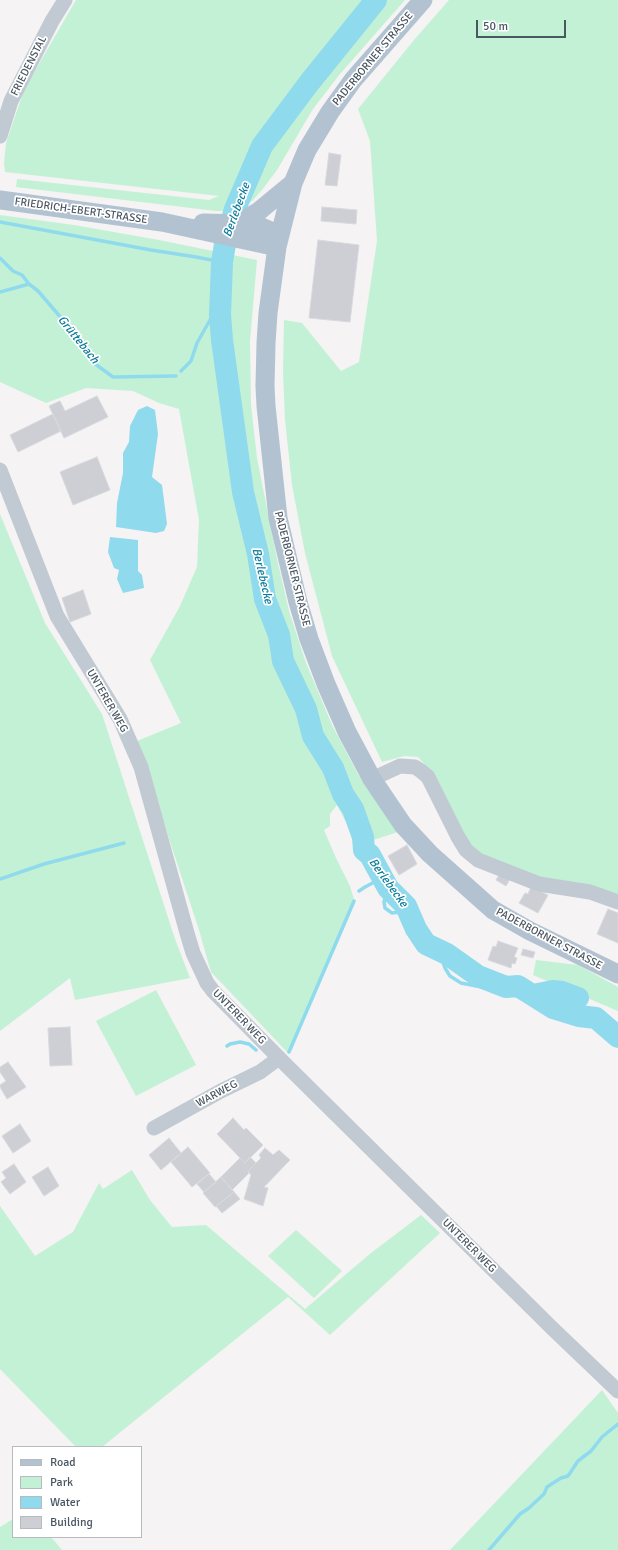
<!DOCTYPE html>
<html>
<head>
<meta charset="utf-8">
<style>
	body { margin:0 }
	#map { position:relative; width:618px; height:1550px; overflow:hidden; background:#f5f3f3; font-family:Signika,sans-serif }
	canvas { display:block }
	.legend { position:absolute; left:12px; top:1446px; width:130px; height:92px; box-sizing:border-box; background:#fff; border:1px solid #b7bbc0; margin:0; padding:5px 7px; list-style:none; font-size:12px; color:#4a5661 }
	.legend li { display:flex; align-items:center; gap:8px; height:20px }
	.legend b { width:20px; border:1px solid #b7bbc0 }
	.scale { position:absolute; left:476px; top:20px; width:90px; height:18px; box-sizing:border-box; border:2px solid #4a5661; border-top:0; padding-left:5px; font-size:12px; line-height:14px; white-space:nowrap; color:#4a5661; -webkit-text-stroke:3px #fff; paint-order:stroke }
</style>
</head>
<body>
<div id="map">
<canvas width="618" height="1550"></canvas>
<ul class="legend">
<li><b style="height:5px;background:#b3c2d1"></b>Road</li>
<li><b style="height:11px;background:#c3f1d5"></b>Park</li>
<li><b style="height:11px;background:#90daee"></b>Water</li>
<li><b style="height:11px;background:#cdcfd5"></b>Building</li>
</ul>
<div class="scale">50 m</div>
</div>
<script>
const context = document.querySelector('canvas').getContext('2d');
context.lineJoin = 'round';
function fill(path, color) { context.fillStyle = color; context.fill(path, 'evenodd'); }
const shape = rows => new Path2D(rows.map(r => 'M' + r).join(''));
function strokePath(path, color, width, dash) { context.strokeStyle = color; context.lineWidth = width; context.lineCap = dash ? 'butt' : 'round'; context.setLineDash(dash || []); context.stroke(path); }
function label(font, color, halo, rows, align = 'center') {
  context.font = font + ' Signika,sans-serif'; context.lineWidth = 3.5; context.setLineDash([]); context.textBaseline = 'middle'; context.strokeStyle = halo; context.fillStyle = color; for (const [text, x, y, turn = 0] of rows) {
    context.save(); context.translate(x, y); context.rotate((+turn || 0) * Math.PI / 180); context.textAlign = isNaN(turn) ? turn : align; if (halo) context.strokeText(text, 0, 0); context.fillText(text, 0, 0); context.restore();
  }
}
fill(shape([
	[76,0,405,0,340,74,313,109,277,170,262,190,252,201,242,207,228,211,216,211,16,187,17,179,209,200,219,196,5,172,4,163,6,143,24,90],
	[449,0,618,0,618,900,478,861,428,768,418,757,404,756,382,762,332,656,305,553,292,485,285,420,283,371,284,320,302,323,341,371,359,362,377,241,370,141,358,109,414,40],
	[0,215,74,225,159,240,257,260,250,341,251,405,257,458,277,559,289,611,306,663,332,725,358,774,398,832,358,845,337,805,330,814,330,826,324,830,336,858,350,886,355,903,289,1054,211,972,199,930,137,741,181,723,150,660,180,606,197,567,199,520,179,409,159,403,133,391,86,388,46,403,0,382],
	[0,514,45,623,102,714,175,939,190,978,75,1000,70,978,0,1031],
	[536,960,578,965,618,987,618,1011,533,975],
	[156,990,196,1065,136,1096,96,1021],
	[132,1170,150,1200,172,1227,206,1225,305,1309,371,1253,421,1215,440,1233,330,1335,288,1297,102,1447,76,1447,0,1369,0,1206,35,1256,73,1232,99,1183,103,1189],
	[296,1230,342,1271,314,1298,268,1256],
	[602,1390,618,1413,618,1550,450,1550],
	[13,1519,13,1537,51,1537,62,1550,0,1550,0,1527]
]), '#c3f1d5');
fill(shape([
	[147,406,155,410,158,434,152,477,162,485,167,524,164,531,156,533,116,527,117,503,123,473,123,453,129,442,130,426,138,410],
	[110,537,138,540,138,571,142,575,144,588,123,593,117,579,119,570,114,568,108,552]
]), '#90daee');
strokePath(shape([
	[0,222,151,250,196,257,222,262],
	[0,258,13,271,22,275,29,284,38,291,81,341,94,363,113,377,176,376],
	[0,292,29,284],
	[181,371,191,361,197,343,210,320,220,315],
	[0,879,44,864,124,843],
	[388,888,384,902,385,908,392,913,408,911],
	[359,891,365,887,382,878],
	[441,952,441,957,445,968,450,976,461,983,492,989,506,987],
	[227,1046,230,1044,240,1042,249,1044,256,1050],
	[289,1052,354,901],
	[489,1550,520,1514,529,1508,544,1494,547,1487,561,1478,568,1476,578,1461,591,1451,602,1437,618,1424]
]), '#90daee', 3.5);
strokePath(shape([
	[376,0,309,83,262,146,235,209,225,244,222,262,220,315,222,340,243,492,258,554,265,599,279,635,283,661,306,709,313,736,333,768,343,794,353,809,363,837,364,850,370,855,388,888,406,906,416,929,426,944,447,954,478,976,506,987,518,986,553,1008,579,1016,596,1018,618,1037],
	[533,995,553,991,562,992,578,998]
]), '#90daee', 22);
const building = shape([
	[329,153,341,155,337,186,325,185,329,153],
	[322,207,357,210,356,224,321,221,322,207],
	[318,240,359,245,350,322,309,318,318,240],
	[97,396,108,417,64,438,49,406,60,401,65,411,97,396],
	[53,414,61,431,18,452,10,435,53,414],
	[97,457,110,490,73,505,60,472,97,457],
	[83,590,91,614,70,622,62,598,83,590],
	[407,845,417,864,399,875,388,856,407,845],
	[500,873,510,879,506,886,496,880,500,873],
	[531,887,548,895,538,913,519,903,525,893,528,894,531,887],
	[608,909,618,913,618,943,597,934,608,909],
	[498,941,518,948,514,957,517,958,515,964,512,963,511,968,488,960,493,946,496,947,498,941],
	[523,949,535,952,533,958,521,955,523,949],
	[70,1027,72,1065,50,1066,48,1028,70,1027],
	[8,1062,26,1087,7,1099,0,1087,0,1085,6,1081,0,1072,0,1067,8,1062],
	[233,1118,244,1130,246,1128,263,1145,245,1163,217,1134,233,1118],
	[20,1124,31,1141,13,1153,2,1136,20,1124],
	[169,1138,181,1153,161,1170,149,1155,169,1138],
	[188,1147,210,1173,192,1187,171,1162,188,1147],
	[265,1148,273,1155,279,1150,290,1160,264,1187,268,1188,263,1206,244,1199,251,1175,248,1171,261,1158,259,1155,265,1148],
	[250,1157,256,1163,248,1171,249,1173,232,1190,221,1177,240,1158,245,1163,250,1157],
	[14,1164,26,1182,10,1194,1,1182,6,1178,2,1172,14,1164],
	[48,1167,59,1186,44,1196,32,1177,48,1167],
	[209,1174,216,1182,204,1192,197,1184,209,1174],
	[221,1177,234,1192,215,1207,203,1193,221,1177],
	[234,1192,240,1199,222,1213,216,1206,234,1192]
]);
fill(building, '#cdcfd5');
strokePath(building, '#d7d9de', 1);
strokePath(shape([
	[0,136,11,101,52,21,65,0],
	[0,470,57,616,120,719,141,767,187,933,193,953,207,983,213,991,286,1065,553,1329,618,1391],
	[372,779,400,766,415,767,421,771,428,777,458,837,466,850,478,860,539,884,590,892,618,902],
	[154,1128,221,1091,260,1072,279,1058]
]), '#c1cad2', 15);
strokePath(shape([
	[423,0,353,80,330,112,307,150,293,183,277,247,268,313,266,343,265,386,266,406,278,518,298,602,309,639,326,684,347,732,372,779,403,825,430,854,493,910,530,931,618,974],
	[0,200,162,222,277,247],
	[203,223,245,224,259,226,280,235],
	[233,224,246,219,259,211,293,183]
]), '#b3c2d1', 19);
label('11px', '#4a5661', '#fff', [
	["PADERBORNER STRASSE",373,59,-50],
	["FRIEDENSTAL",29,66,-63],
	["FRIEDRICH-EBERT-STRASSE",81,211,8],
	["PADERBORNER STRASSE",292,569,76],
	["UNTERER WEG",107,701,60],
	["PADERBORNER STRASSE",549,939,28],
	["UNTERER WEG",239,1017,46],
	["WARWEG",217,1094,-28],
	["UNTERER WEG",469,1246,45]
]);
label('italic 12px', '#0c7c9b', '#fff', [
	["Berlebecke",237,210,-70],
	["Grüttebach",78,340,51],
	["Berlebecke",262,576,77],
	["Berlebecke",388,883,54]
]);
</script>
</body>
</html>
